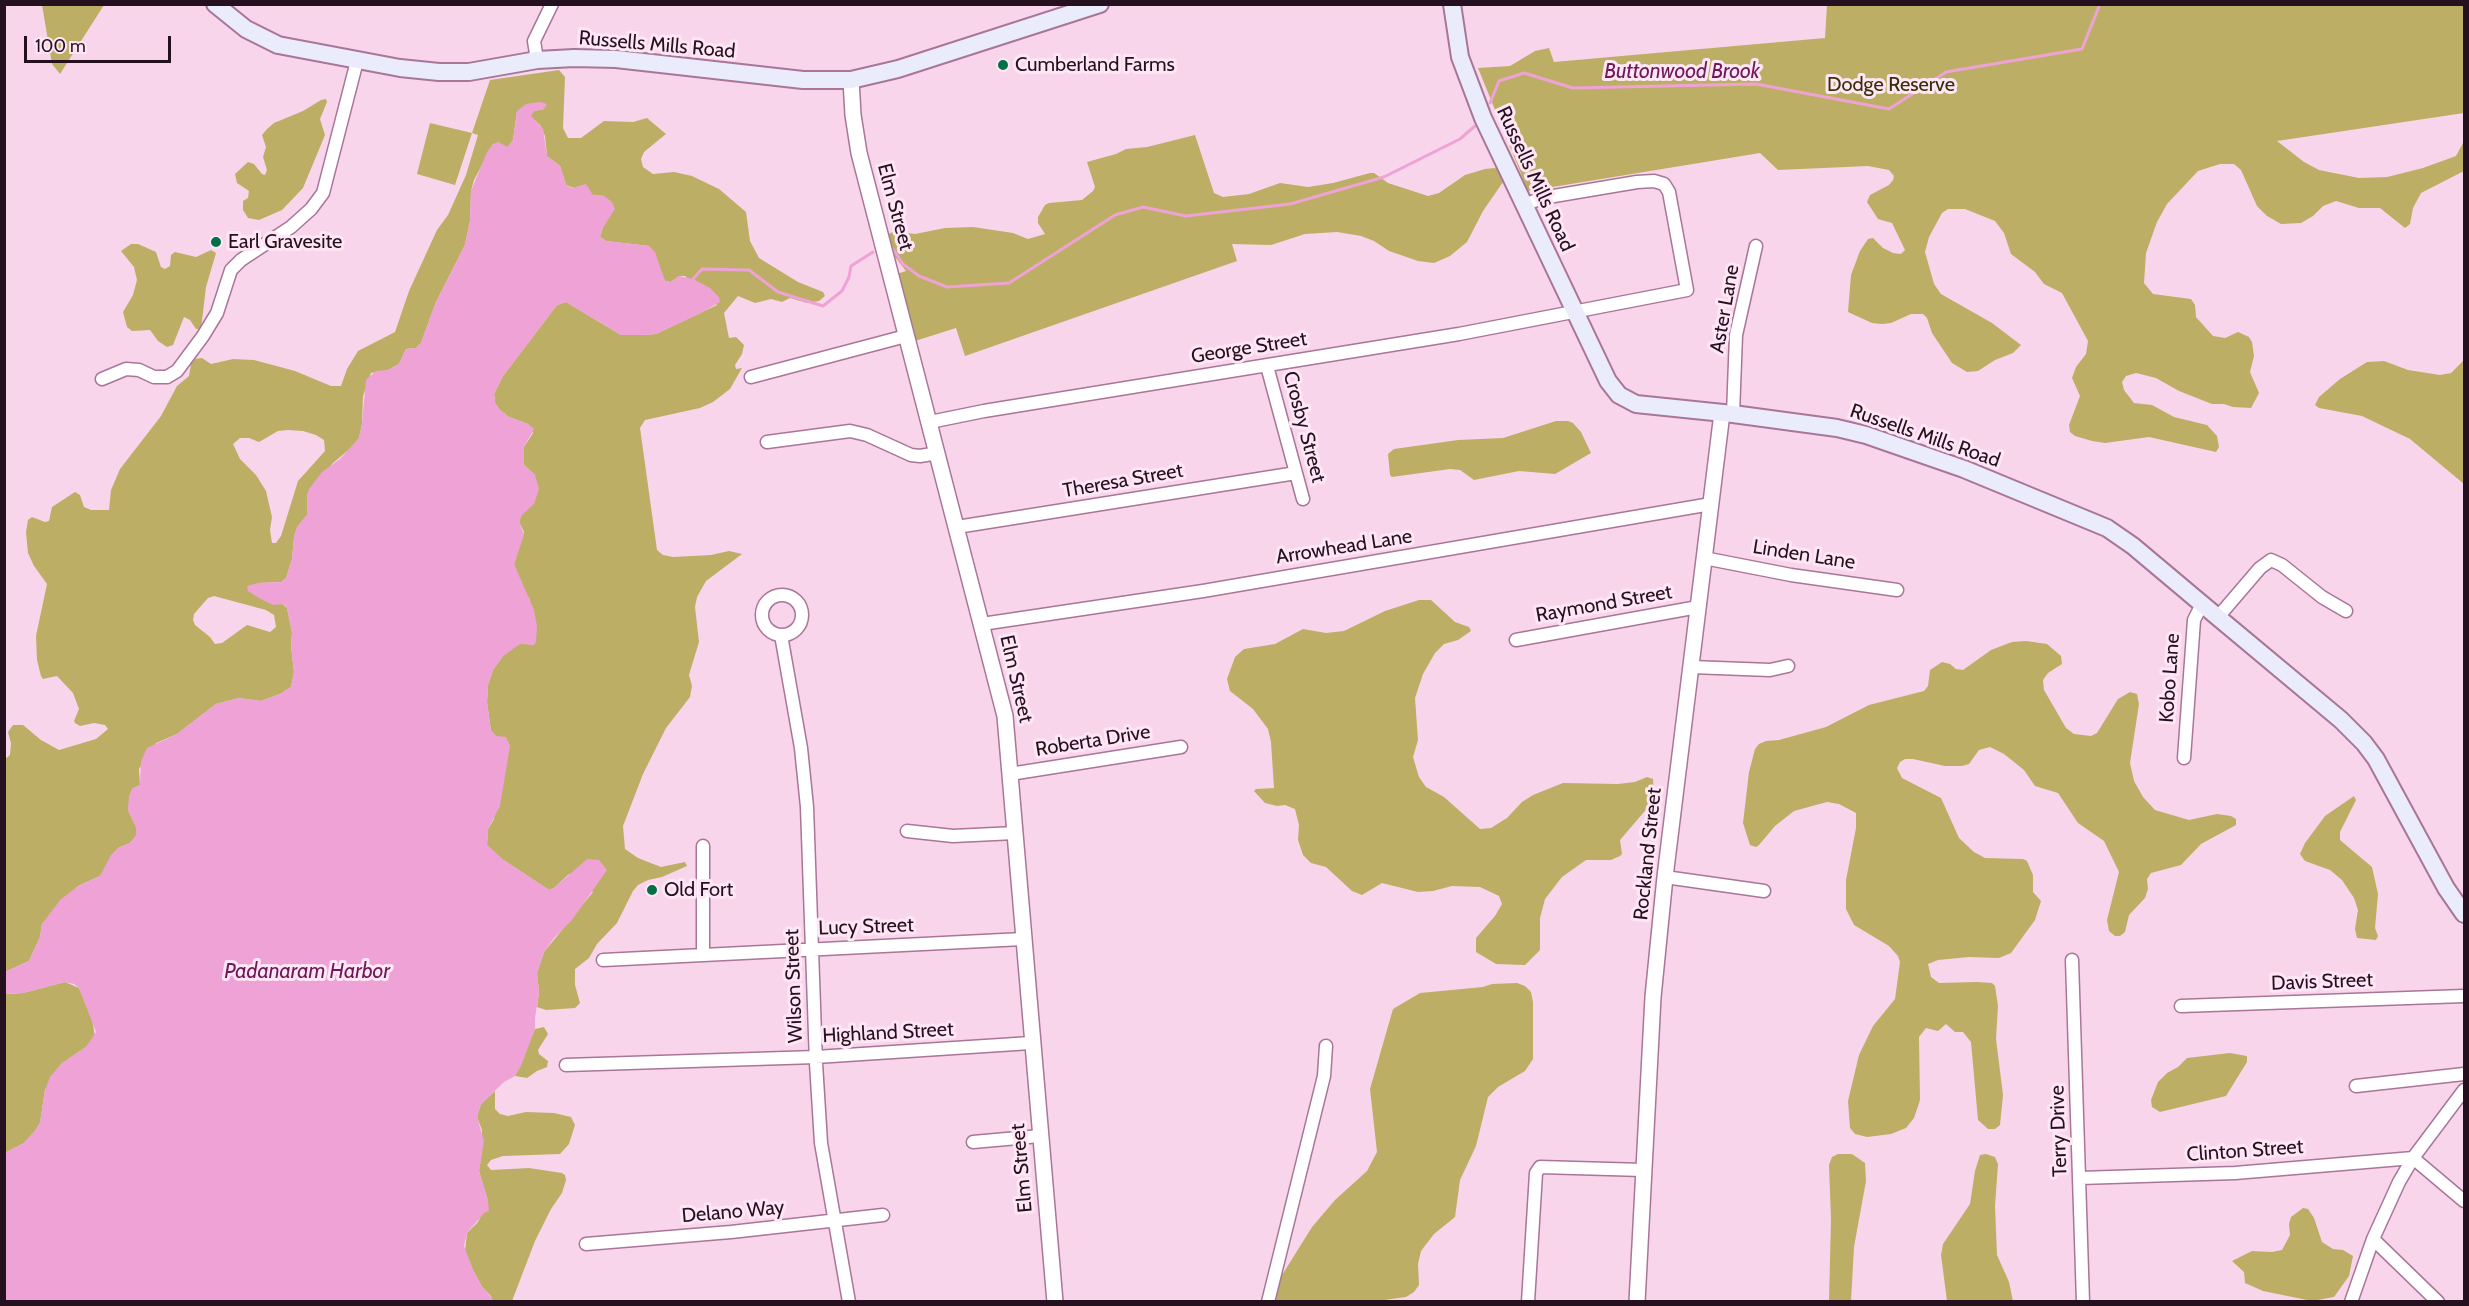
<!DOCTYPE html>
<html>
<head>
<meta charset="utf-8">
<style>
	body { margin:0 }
	#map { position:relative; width:2469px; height:1306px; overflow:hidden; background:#f8d5eb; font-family:Cabin,sans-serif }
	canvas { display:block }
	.frame { position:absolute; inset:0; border:6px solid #24101e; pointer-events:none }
	.scale { position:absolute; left:24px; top:36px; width:147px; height:27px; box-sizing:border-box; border:3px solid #24101e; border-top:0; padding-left:8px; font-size:18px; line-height:21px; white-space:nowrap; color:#24101e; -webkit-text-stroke:4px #fee6f5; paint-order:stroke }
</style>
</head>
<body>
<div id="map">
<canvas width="2469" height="1306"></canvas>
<div class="frame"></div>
<div class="scale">100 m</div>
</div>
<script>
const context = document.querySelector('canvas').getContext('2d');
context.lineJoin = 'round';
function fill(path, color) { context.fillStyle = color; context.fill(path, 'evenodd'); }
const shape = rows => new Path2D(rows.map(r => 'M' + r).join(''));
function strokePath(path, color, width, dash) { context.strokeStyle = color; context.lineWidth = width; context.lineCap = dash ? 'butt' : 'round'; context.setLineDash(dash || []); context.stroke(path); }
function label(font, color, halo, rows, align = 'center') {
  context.font = font + ' Cabin,sans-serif'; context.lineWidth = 6; context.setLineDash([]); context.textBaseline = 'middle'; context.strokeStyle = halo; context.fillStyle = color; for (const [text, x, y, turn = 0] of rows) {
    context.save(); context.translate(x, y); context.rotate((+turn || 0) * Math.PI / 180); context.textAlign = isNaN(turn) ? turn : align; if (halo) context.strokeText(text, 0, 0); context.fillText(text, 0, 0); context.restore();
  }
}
fill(shape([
	[42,5,104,5,60,74,52,64],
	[1827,5,2464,5,2464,113,2277,141,2304,162,2319,170,2359,178,2387,177,2423,168,2456,156,2464,141,2464,171,2421,193,2413,208,2410,224,2405,228,2380,208,2359,208,2336,201,2323,206,2313,216,2301,223,2281,224,2267,216,2257,206,2241,170,2234,164,2220,164,2198,171,2167,204,2157,222,2146,253,2144,283,2153,294,2191,299,2195,305,2196,317,2213,336,2225,338,2238,332,2249,337,2252,342,2254,356,2250,372,2259,393,2251,408,2233,407,2224,404,2212,404,2179,391,2156,378,2136,373,2126,376,2122,382,2124,390,2134,403,2152,405,2174,417,2207,425,2217,436,2219,447,2216,452,2149,437,2105,443,2092,441,2075,436,2070,432,2069,425,2080,396,2072,378,2076,367,2086,354,2088,341,2062,293,2044,284,2035,272,2011,254,2004,233,1995,221,1965,209,1948,209,1942,213,1929,237,1925,252,1934,284,1941,294,1992,323,2021,345,2013,353,1995,360,1978,371,1967,372,1952,363,1932,333,1927,318,1923,314,1911,314,1891,323,1882,324,1872,323,1848,312,1851,275,1860,251,1868,239,1873,238,1883,248,1893,253,1901,254,1905,250,1892,223,1878,219,1867,202,1870,195,1889,185,1893,180,1894,176,1889,170,1868,166,1778,170,1760,153,1528,191,1478,68,1510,66,1535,51,1549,48,1554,62,1825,38],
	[559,70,565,77,563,128,568,138,581,138,604,121,633,122,647,118,666,134,644,152,641,159,643,167,653,174,674,172,692,176,719,189,746,212,750,241,759,258,798,282,823,292,825,296,819,301,807,303,790,298,782,302,771,299,755,303,738,296,724,313,729,338,736,337,744,345,742,354,735,365,736,369,742,368,730,389,713,402,700,408,645,420,640,428,657,550,663,555,673,557,711,555,729,551,742,554,706,581,697,597,695,607,699,642,689,675,692,686,690,697,666,728,643,774,623,826,625,849,638,858,661,867,685,862,687,866,662,877,648,880,638,885,633,891,617,923,597,944,589,958,575,969,575,985,580,1003,575,1008,546,1010,537,1007,539,992,537,973,544,952,593,892,569,874,554,888,549,890,502,859,487,845,488,829,494,819,496,736,491,731,487,702,488,685,493,670,503,656,520,643,534,645,530,600,523,588,514,564,524,532,519,522,535,475,524,465,524,447,533,433,528,424,509,417,500,410,495,403,494,394,503,376,557,305,566,302,621,335,644,335,656,334,717,305,685,276,679,276,671,282,665,281,649,246,606,241,600,237,603,227,614,209,604,196,593,195,566,185,560,166,547,156,545,136,540,125,530,116,534,111,544,109,517,111,513,140,508,147,493,144,474,180,471,191,470,221,465,245,436,302,421,343,416,348,406,349,399,364,388,370,371,373,363,396,362,424,359,438,352,447,333,463,307,495,307,515,297,527,294,537,292,559,286,578,281,582,258,583,287,608,292,632,291,646,294,672,291,687,280,694,261,701,239,698,216,704,177,734,156,743,139,769,140,785,132,789,128,810,136,827,136,836,130,843,118,848,100,876,78,886,42,924,40,937,29,961,5,972,4,760,10,755,11,743,8,732,13,725,23,725,41,740,59,750,96,739,108,729,105,725,94,723,80,726,75,723,74,721,79,709,73,693,57,676,43,679,41,676,37,660,36,636,47,584,34,566,28,553,26,532,28,520,32,517,45,522,49,521,52,507,75,492,80,495,84,507,91,510,109,510,111,490,120,469,161,416,177,386,189,376,191,364,195,359,202,358,211,364,233,359,254,360,295,371,331,386,341,386,347,369,358,351,395,332,409,291,437,230,448,215,466,175,478,135,472,133,455,185,417,174,430,123,472,133,490,80],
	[288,430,303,431,316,435,324,440,325,451,298,481,281,536,276,543,272,543,270,530,272,517,266,491,256,475,240,459,233,444,240,438,249,438,259,442,278,431],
	[214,596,266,610,274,615,276,627,270,632,247,625,222,643,215,644,210,637,195,625,193,620,194,614,208,598],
	[326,99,327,102,320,119,325,135,303,188,282,210,259,220,248,218,243,210,243,201,248,198,249,191,237,183,235,174,248,162,254,164,262,174,265,175,267,170,263,157,266,147,262,135,267,129,274,123,303,111,321,100],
	[1195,135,1214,193,1223,197,1249,194,1280,183,1308,187,1333,183,1370,173,1374,173,1388,183,1428,196,1439,193,1465,175,1485,169,1495,168,1502,173,1503,182,1483,211,1467,242,1450,256,1434,263,1418,261,1389,251,1374,241,1361,236,1337,232,1305,234,1271,245,1232,244,1237,261,965,356,956,328,915,341,897,274,906,271,892,253,887,235,894,231,915,234,945,228,973,227,1013,233,1028,239,1045,234,1038,223,1038,217,1045,205,1049,203,1082,200,1093,191,1095,187,1087,162,1116,154,1126,149,1147,147],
	[131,244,138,244,156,252,161,267,165,269,170,266,171,255,175,252,196,257,211,250,216,253,206,287,201,329,196,329,190,320,184,317,173,345,167,347,158,341,150,330,132,331,127,327,123,312,133,295,137,280,134,267,121,251],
	[2464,360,2464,484,2410,439,2362,416,2319,408,2315,405,2319,397,2340,379,2367,362,2384,361,2408,370,2440,375,2451,373],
	[1556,421,1568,421,1573,423,1581,432,1591,453,1555,474,1519,471,1474,480,1460,470,1450,469,1392,477,1390,475,1388,454,1394,449,1458,440,1503,438],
	[1419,600,1431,600,1455,622,1469,627,1471,631,1458,640,1444,644,1435,653,1423,674,1415,698,1418,740,1413,757,1419,777,1426,787,1444,797,1480,829,1491,828,1507,818,1522,802,1533,795,1563,783,1618,784,1635,782,1647,777,1653,779,1654,794,1650,805,1620,840,1622,854,1620,856,1611,860,1586,860,1562,877,1545,899,1540,918,1540,950,1525,965,1496,964,1476,952,1476,938,1495,916,1502,904,1499,896,1480,887,1452,886,1433,891,1418,892,1382,883,1362,895,1352,891,1326,867,1311,863,1303,855,1298,840,1299,825,1295,809,1285,805,1277,806,1265,803,1254,791,1256,789,1274,788,1271,742,1268,729,1253,709,1230,691,1227,679,1235,657,1244,649,1275,644,1303,629,1326,633,1344,631,1385,611],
	[2026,641,2047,644,2061,656,2062,664,2048,673,2043,680,2044,690,2066,728,2074,734,2091,736,2097,733,2118,699,2130,692,2137,694,2139,704,2130,763,2134,781,2143,797,2155,810,2189,820,2217,814,2231,816,2236,819,2236,825,2201,844,2181,865,2151,873,2147,879,2148,889,2145,898,2129,915,2125,932,2120,936,2115,936,2109,931,2107,920,2119,872,2104,841,2078,823,2058,793,2035,786,2024,770,2004,754,1990,747,1979,750,1969,764,1962,766,1945,766,1913,759,1905,759,1900,762,1897,768,1902,778,1941,798,1959,838,1974,852,1985,858,2023,859,2027,861,2033,875,2033,892,2041,901,2035,920,2011,953,1999,958,1969,957,1938,960,1928,964,1931,977,1939,983,1977,982,1992,983,1995,986,1998,1006,1996,1039,2003,1095,2000,1125,1995,1129,1988,1129,1978,1120,1971,1042,1963,1032,1955,1032,1946,1024,1938,1031,1926,1028,1919,1037,1920,1100,1914,1118,1906,1128,1891,1134,1867,1137,1855,1134,1850,1128,1848,1101,1859,1055,1873,1026,1895,999,1900,962,1898,956,1889,946,1854,925,1846,909,1846,880,1856,828,1856,813,1839,804,1827,802,1794,811,1775,826,1759,845,1756,847,1750,845,1743,823,1749,772,1755,749,1759,744,1766,741,1779,740,1826,727,1869,705,1924,691,1928,686,1930,670,1942,662,1950,664,1956,669,1963,670,1991,650,2012,642],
	[2354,796,2356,800,2340,832,2340,840,2372,867,2378,894,2375,928,2378,936,2376,940,2357,938,2355,929,2358,910,2354,898,2342,880,2330,870,2305,861,2300,854,2305,843,2325,816],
	[65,982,79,988,92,1019,95,1037,86,1047,61,1064,45,1090,40,1123,35,1131,24,1143,5,1153,5,994,23,993],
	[1517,983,1525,986,1531,992,1533,1002,1533,1059,1525,1071,1498,1087,1488,1097,1476,1146,1460,1180,1455,1217,1434,1234,1421,1251,1418,1264,1419,1285,1414,1292,1406,1297,1377,1301,1262,1302,1284,1272,1312,1227,1335,1200,1367,1171,1377,1152,1370,1089,1393,1009,1420,993,1483,987,1492,984],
	[544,1027,548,1034,538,1050,539,1054,548,1061,547,1067,537,1071,527,1078,515,1076,535,1029],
	[2230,1053,2247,1056,2247,1062,2226,1096,2160,1112,2152,1107,2151,1100,2158,1082,2167,1073,2178,1067,2187,1058],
	[495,1091,495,1109,500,1114,508,1116,526,1112,554,1113,571,1117,575,1125,569,1144,560,1154,503,1156,491,1160,487,1165,491,1170,529,1168,562,1173,565,1175,566,1180,562,1193,551,1209,535,1241,512,1301,492,1301,491,1296,482,1287,473,1270,465,1251,467,1233,478,1222,488,1201,479,1171,482,1151,482,1130,477,1117,481,1104],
	[1838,1154,1852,1154,1865,1163,1866,1181,1854,1247,1851,1301,1829,1301,1831,1219,1829,1165,1832,1157],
	[1986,1154,1995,1157,1998,1164,1995,1206,1997,1255,2009,1282,2013,1301,1947,1301,1941,1255,1943,1244,1970,1204,1975,1171,1980,1155],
	[2303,1208,2308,1209,2314,1218,2322,1242,2333,1249,2343,1250,2353,1256,2349,1276,2334,1297,2312,1301,2263,1291,2245,1283,2244,1272,2232,1261,2252,1251,2272,1252,2282,1250,2290,1235,2289,1224,2291,1217]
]), '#bcaf65');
fill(shape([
	[540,102,547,104,544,109,534,111,531,116,543,129,547,156,560,166,566,185,572,188,586,184,593,195,604,196,612,202,615,209,603,227,600,237,606,241,649,246,655,252,665,281,671,282,679,276,693,279,710,288,719,297,720,302,699,314,656,334,644,335,621,335,566,302,557,305,503,376,494,394,495,403,500,410,509,417,528,424,534,429,524,447,524,465,535,475,539,489,534,504,522,515,519,522,524,535,514,564,534,610,537,626,536,642,534,645,520,644,503,656,493,670,488,685,487,702,491,731,496,736,506,737,510,746,500,806,488,829,487,845,502,859,549,890,554,888,587,859,599,860,607,870,572,920,554,938,544,952,537,973,539,992,535,1018,535,1029,521,1066,515,1076,504,1082,481,1104,477,1117,484,1141,479,1171,488,1201,489,1211,484,1213,467,1233,464,1246,473,1270,482,1287,491,1297,492,1301,5,1301,5,1153,24,1143,35,1131,40,1123,45,1090,50,1077,61,1064,86,1047,96,1032,79,988,74,984,65,982,23,993,6,994,5,972,29,961,40,937,42,924,60,900,78,886,100,876,111,855,118,848,130,843,136,836,136,827,128,810,129,796,132,789,140,785,141,761,147,748,177,734,216,704,239,698,261,701,280,694,291,687,294,672,291,646,292,632,287,608,283,604,273,605,259,598,248,591,247,586,258,583,281,582,286,578,292,559,294,537,297,527,307,515,307,495,309,489,322,472,340,459,359,438,362,424,366,380,376,371,388,370,399,364,406,349,416,348,421,343,436,302,465,245,470,221,471,191,487,152,493,144,498,142,508,147,513,140,517,111,526,104]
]), '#eea2d5');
strokePath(shape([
	[1490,103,1499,81,1524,73,1573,88,1756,84,1889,109,1946,72,2082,49,2100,4],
	[893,249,903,264,919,276,947,287,1009,283,1115,215,1143,207,1186,216,1290,204,1384,177,1460,139,1475,126],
	[693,279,702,269,749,270,778,292,823,306,842,291,849,277,851,266,873,252]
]), '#eea2d5', 3);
const minor = shape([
	[537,60,534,41,552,4],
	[1267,366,1303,499],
	[751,377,906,336],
	[102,379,126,369,139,370,154,377,167,377,177,371,203,336,217,313,231,270,241,260,291,227,311,209,323,193,357,61],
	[1733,414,1736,335,1756,246],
	[930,422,984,411,1459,334,1687,290,1669,192,1664,184,1654,181,1637,182,1542,198,1524,205],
	[767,442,850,431,867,435,911,455,920,456,938,453],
	[957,527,1296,473],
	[1704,558,1791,575,1897,590],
	'762 615a20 20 0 1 1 40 0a20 20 0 1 1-40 0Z',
	[2218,617,2260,568,2271,560,2282,565,2322,597,2346,611],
	[982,624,1203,591,1711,504],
	[781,635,801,748,807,807,816,1063,821,1143,849,1302],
	[1516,640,1698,607],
	[1691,667,1770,670,1788,666],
	[2184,758,2194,620,2202,604],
	[1010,774,1181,747],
	[907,831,953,836,1015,833],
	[703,846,703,954],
	[1665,877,1764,891],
	[603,960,1023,939],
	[2072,960,2083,1302],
	[2181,1006,2464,996],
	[566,1065,816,1057,1031,1043],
	[2356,1086,2464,1074],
	[973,1142,1040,1136],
	[2080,1178,2235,1173,2413,1158,2464,1201],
	[2373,1239,2438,1302],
	[586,1244,731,1232,883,1215],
	[1268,1302,1324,1076,1326,1046],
	[1528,1302,1536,1173,1540,1167,1643,1170],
	[2351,1302,2373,1239,2399,1182,2413,1158,2464,1090]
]);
const tertiary = shape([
	[851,80,853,115,859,153,1005,716,1055,1302],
	[1637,1302,1653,997,1665,877,1722,413]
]);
const secondary = shape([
	[215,4,246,29,278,45,400,68,439,72,469,72,537,60,574,58,616,59,803,80,851,80,898,69,1100,4],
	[1452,4,1460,57,1483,118,1608,381,1619,395,1636,404,1733,414,1837,428,1866,435,1964,469,2107,528,2133,546,2202,604,2341,720,2364,743,2376,759,2446,888,2464,914]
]);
strokePath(minor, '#a97598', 15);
strokePath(tertiary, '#a97598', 18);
strokePath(secondary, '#a97598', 20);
strokePath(minor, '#fff', 12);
strokePath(tertiary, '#fff', 15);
strokePath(secondary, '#eaecfb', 16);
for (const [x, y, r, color] of [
	[1003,65,6,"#026f47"],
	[216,242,6,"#026f47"],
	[652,890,6,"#026f47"]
]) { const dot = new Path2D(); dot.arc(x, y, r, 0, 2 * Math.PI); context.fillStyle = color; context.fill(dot); strokePath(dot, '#fee6f5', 2); }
label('20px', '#24101e', '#fee6f5', [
	["Russells Mills Road",657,45,5],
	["Russells Mills Road",1535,179,65],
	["Elm Street",895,207,75],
	["Aster Lane",1725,309,-80],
	["George Street",1249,348,-9],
	["Crosby Street",1304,427,75],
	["Russells Mills Road",1925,436,19],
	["Theresa Street",1123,481,-10],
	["Arrowhead Lane",1344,547,-9],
	["Linden Lane",1804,555,9],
	["Raymond Street",1604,604,-10],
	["Kobo Lane",2170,678,-86],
	["Elm Street",1016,679,77],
	["Roberta Drive",1093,741,-9],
	["Rockland Street",1648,854,-84],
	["Lucy Street",866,927,-2],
	["Davis Street",2322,982,-2],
	["Wilson Street",794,986,-92],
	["Highland Street",888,1033,-3],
	["Terry Drive",2059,1131,-92],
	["Clinton Street",2245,1151,-4],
	["Elm Street",1022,1168,-95],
	["Delano Way",733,1212,-5]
]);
label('20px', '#24101e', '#fee6f5', [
	["Cumberland Farms",1015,65],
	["Earl Gravesite",228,242],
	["Old Fort",664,890]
], 'left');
label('20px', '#363008', '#fee6f5', [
	["Dodge Reserve",1891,85]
]);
label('italic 21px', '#6f1759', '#fee6f5', [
	["Buttonwood Brook",1682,72],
	["Padanaram Harbor",307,972]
]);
</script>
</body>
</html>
